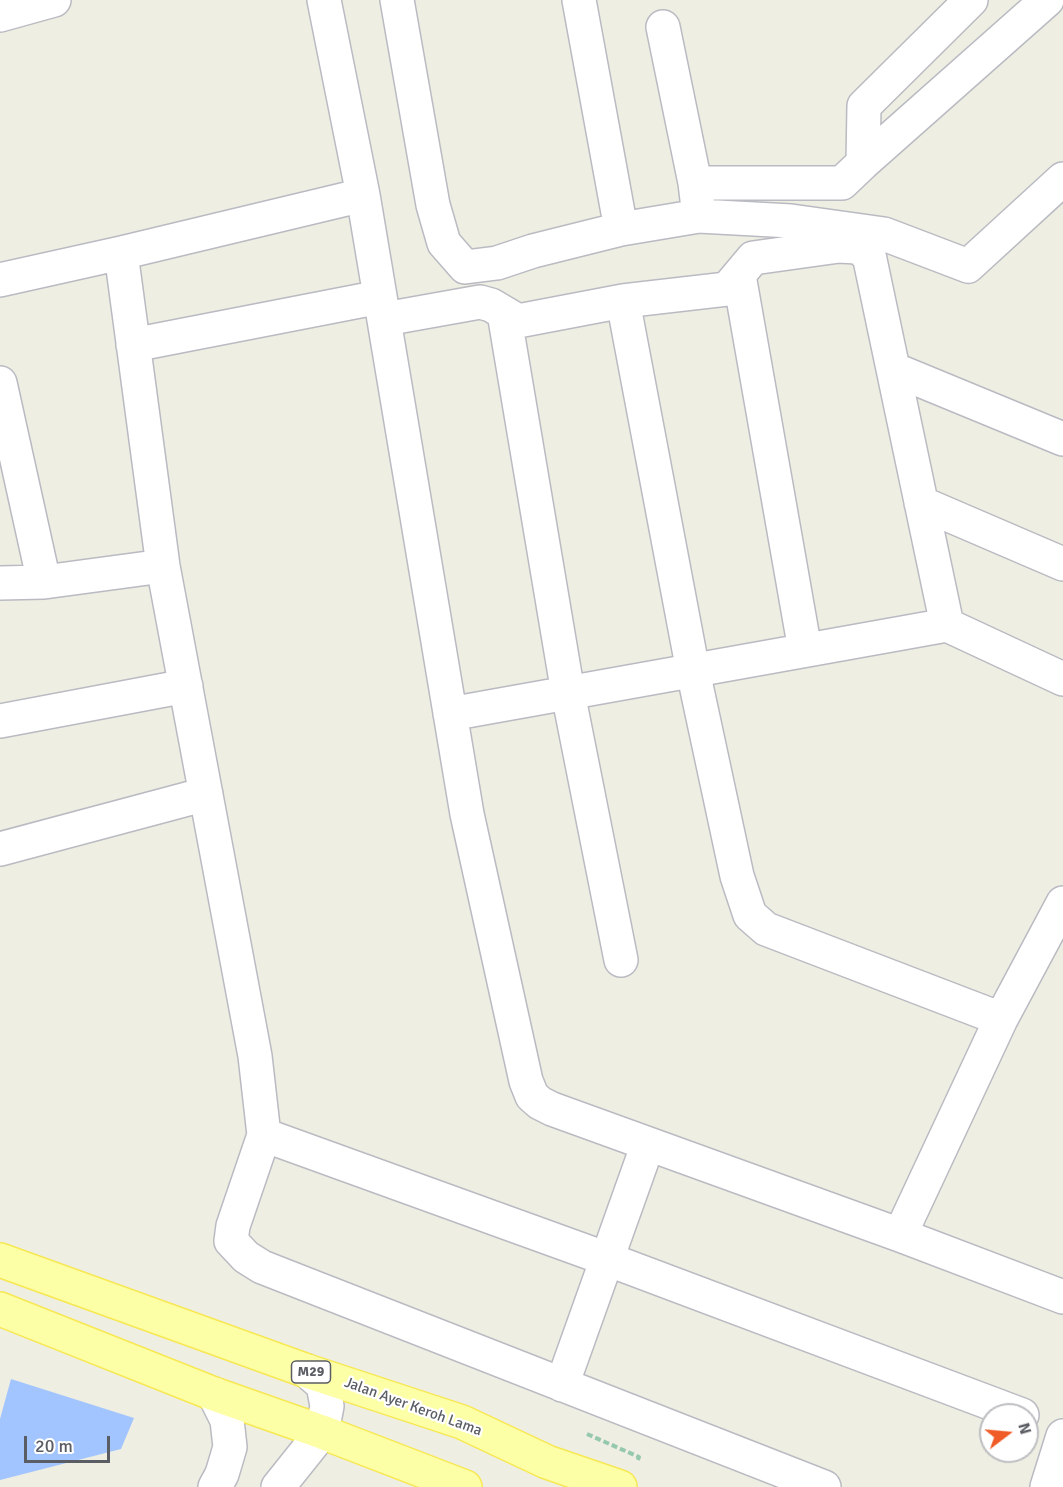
<!DOCTYPE html>
<html>
<head>
<meta charset="utf-8">
<style>
	body { margin:0 }
	#map { position:relative; width:1063px; height:1487px; overflow:hidden; background:#eeeee3; font-family:Signika,sans-serif }
	canvas { display:block }
	.north { position:absolute; left:979px; top:1403px; width:60px; height:60px; box-sizing:border-box; background:#fff; border:2px solid #bdbec1; border-radius:50%; rotate:74deg; font-size:16px; font-weight:700; line-height:24px; text-align:center; color:#5b5d64 }
	.north::after { content:''; display:block; margin:auto; width:21px; height:27px; background:#f05c27; clip-path:polygon(50% 0,100% 100%,50% 72%,0 100%) }
	.scale { position:absolute; left:24px; top:1436px; width:86px; height:27px; box-sizing:border-box; border:3px solid #5b5d64; border-top:0; padding-left:8px; font-size:18px; line-height:21px; white-space:nowrap; color:#5b5d64; -webkit-text-stroke:4px #fff; paint-order:stroke }
</style>
</head>
<body>
<div id="map">
<canvas width="1063" height="1487"></canvas>
<div class="north">N</div>
<div class="scale">20 m</div>
</div>
<script>
const context = document.querySelector('canvas').getContext('2d');
context.lineJoin = 'round';
function fill(path, color) { context.fillStyle = color; context.fill(path, 'evenodd'); }
const shape = rows => new Path2D(rows.map(r => 'M' + r).join(''));
function strokePath(path, color, width, dash) { context.strokeStyle = color; context.lineWidth = width; context.lineCap = dash ? 'butt' : 'round'; context.setLineDash(dash || []); context.stroke(path); }
function label(font, color, halo, rows, align = 'center') {
  context.font = font + ' Signika,sans-serif'; context.lineWidth = 4.5; context.setLineDash([]); context.textBaseline = 'middle'; context.strokeStyle = halo; context.fillStyle = color; for (const [text, x, y, turn = 0] of rows) {
    context.save(); context.translate(x, y); context.rotate((+turn || 0) * Math.PI / 180); context.textAlign = isNaN(turn) ? turn : align; if (halo) context.strokeText(text, 0, 0); context.fillText(text, 0, 0); context.restore();
  }
}
fill(shape([
	[11,1379,134,1418,121,1449,0,1480,0,1419]
]), '#a2c5ff');
const minor = shape([
	[324,0,363,195,467,814,526,1081,532,1096,540,1103,552,1109,900,1235,1063,1297],
	[397,0,433,205,444,243,465,267,497,263,533,251,621,229,699,216,695,183,842,183,863,163,1047,0],
	[579,0,621,229],
	[0,15,54,0],
	[663,27,695,183],
	[863,163,864,106,971,0],
	[699,216,791,221,884,234,968,266,1063,179],
	[121,253,163,566,255,1056,264,1135,233,1226,231,1241,246,1257,262,1267,824,1487],
	[739,275,805,650],
	[0,280,121,253,363,195],
	[623,301,693,671,737,876,750,915,766,929,1001,1019],
	[504,313,568,693,621,960],
	[385,319,480,302,491,305,518,321,623,301,727,289,753,258,839,246,857,247,869,255,947,625],
	[133,345,380,297],
	[893,369,1063,439],
	[0,383,44,582],
	[921,503,1063,564],
	[0,583,44,582,163,566],
	[450,714,947,625,1063,679],
	[0,721,186,686],
	[0,849,206,794],
	[264,1135,607,1259,1022,1415],
	[900,1235,1001,1019,1063,903],
	[562,1385,648,1144],
	[214,1394,227,1420,230,1447,222,1474,215,1487],
	[278,1487,322,1432,327,1406,323,1385,307,1371],
	[1047,1487,1063,1436]
]);
const major = shape([
	[0,1260,307,1371,462,1422,547,1462,620,1487],
	[0,1309,214,1394,322,1432,465,1487]
]);
strokePath(minor, '#babbc2', 36);
strokePath(major, '#f7e853', 36);
strokePath(shape([
	[587,1434,639,1457,637,1462]
]), '#96c8ae', 4, [6, 3]);
strokePath(minor, '#fff', 33);
strokePath(major, '#fdffa7', 33);
for (const [x, y, w] of [
	[311,1372,39]
]) { const box = new Path2D(); box.roundRect(x - w / 2, y - 11, w, 22, 4.5); context.fillStyle = '#fff'; context.fill(box); strokePath(box, '#5b5d64', 1.5); }
label('bold 14px', '#5b5d64', null, [
	["M29",311,1372]
]);
label('15px', '#5b5d64', '#fff', [
	["Jalan Ayer Keroh Lama",413,1407,20]
]);
</script>
</body>
</html>
